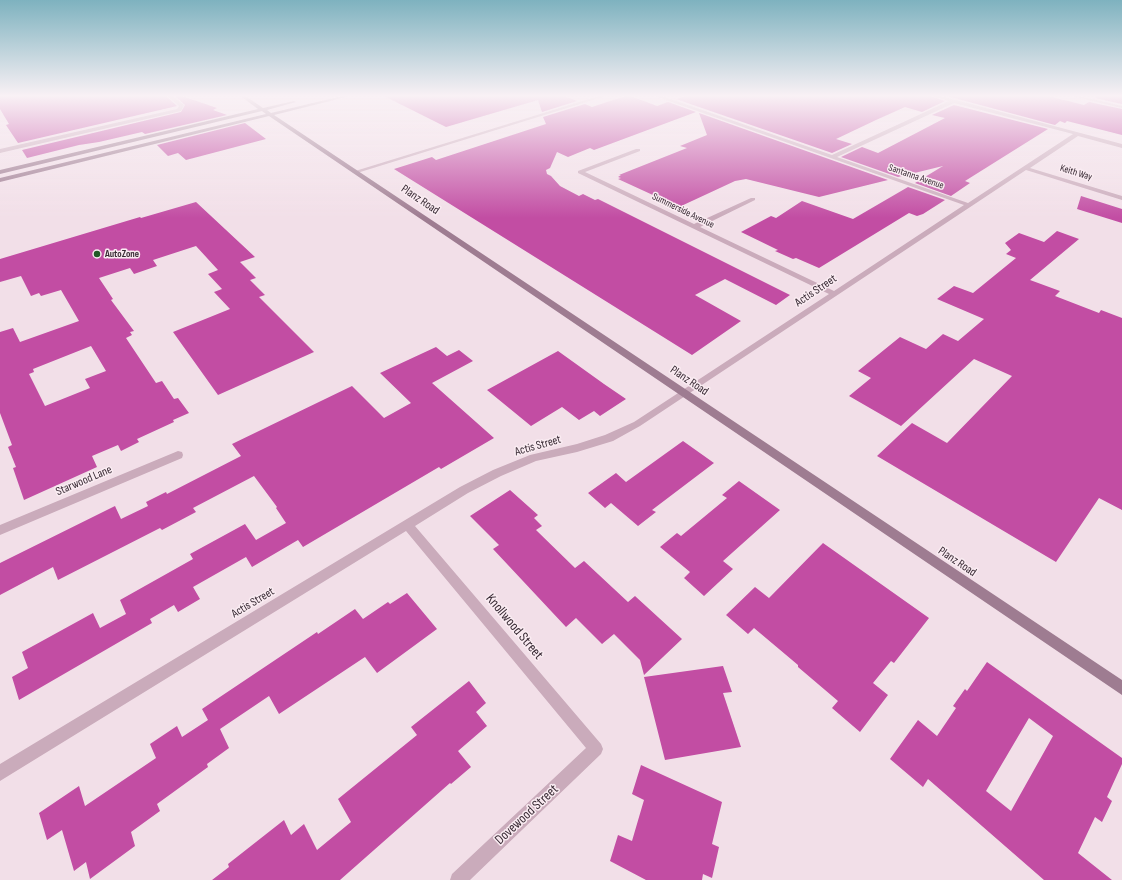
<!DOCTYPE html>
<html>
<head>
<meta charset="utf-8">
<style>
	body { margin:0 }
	canvas { display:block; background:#f2dfe8 }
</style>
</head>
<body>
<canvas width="1122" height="880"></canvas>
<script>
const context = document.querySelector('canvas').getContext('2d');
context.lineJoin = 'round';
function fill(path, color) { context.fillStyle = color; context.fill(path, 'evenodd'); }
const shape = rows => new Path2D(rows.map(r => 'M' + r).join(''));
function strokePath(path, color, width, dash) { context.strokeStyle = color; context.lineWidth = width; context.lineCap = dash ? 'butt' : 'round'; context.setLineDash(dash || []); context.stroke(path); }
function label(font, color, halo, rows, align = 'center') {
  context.font = font + ' "Sofia Sans Condensed",sans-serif'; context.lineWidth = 3; context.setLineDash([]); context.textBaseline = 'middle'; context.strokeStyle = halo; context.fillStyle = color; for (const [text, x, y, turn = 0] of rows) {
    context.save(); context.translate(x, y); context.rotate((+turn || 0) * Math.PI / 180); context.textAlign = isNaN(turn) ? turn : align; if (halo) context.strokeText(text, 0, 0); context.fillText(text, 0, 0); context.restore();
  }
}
fill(shape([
	[0,95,165,95,177,106,18,143,6,125,9,124,0,109],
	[174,95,179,95,217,108,213,110,227,115,145,134,142,132,99,142,79,145,27,158,22,150,181,112,185,105],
	[382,95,562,95,577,101,542,112,538,100,446,127],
	[628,95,657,106,668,102,696,112,594,150,590,148,568,157,557,152,550,168,546,170,547,174,551,176,560,186,579,196,583,194,595,200,598,199,790,295,776,305,725,279,695,295,741,321,692,355,394,169,432,157,436,160,546,124,543,117,585,104,592,107],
	[688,95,928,95,945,101,922,112,905,107,876,120,836,139,852,144,832,153,676,99],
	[943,95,1044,95,1084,105,1089,102,1122,109,1122,135,1067,121,1065,123,1060,121,1055,125],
	[1099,95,1122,95,1122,104,1095,98],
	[954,105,1048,129,965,181,970,183,951,196,915,183,943,166,898,177,841,157,862,147,878,153,945,118,932,115],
	[699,113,888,180,819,197,746,179,735,181,679,207,618,179,621,178,618,177,621,175,619,175,687,148,680,146,707,135],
	[245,123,266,139,186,160,178,153,168,156,157,145],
	[908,187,945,200,923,214,917,216,909,213,819,268,796,258,793,259,775,251,778,250,741,232,771,216,776,218,802,201,853,219],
	[1081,196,1122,209,1122,223,1077,209],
	[196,202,255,257,240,262,256,278,250,280,265,295,259,297,314,352,218,395,173,332,230,309,214,292,222,289,208,274,218,270,196,246,153,260,157,266,134,274,130,268,99,278,113,299,111,300,134,331,130,332,132,335,126,338,156,383,162,381,174,399,178,398,189,413,173,420,174,422,137,439,139,442,121,451,118,445,92,456,97,467,24,500,13,468,16,467,8,447,12,445,0,413,0,332,13,328,20,342,79,321,61,290,41,296,39,293,31,296,21,276,0,282,0,259,140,217,141,218],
	[91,346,106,371,85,379,90,388,45,406,29,374,34,372,33,369],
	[1057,231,1079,239,1030,280,1060,291,1055,296,1099,313,1101,310,1122,318,1122,510,1099,498,1056,562,877,456,912,423,947,443,1012,376,974,359,901,426,849,396,871,378,858,371,900,337,926,349,943,334,958,341,984,319,937,299,954,286,973,293,1016,258,1006,254,1011,250,1005,243,1019,233,1044,242],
	[436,347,447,356,459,350,473,361,432,383,494,438,441,469,439,467,303,547,298,540,252,567,246,557,193,587,200,599,178,612,174,605,150,619,152,623,19,700,12,677,28,668,22,652,93,613,100,628,126,614,120,600,193,559,190,554,245,524,256,540,286,523,276,508,277,507,254,476,193,508,196,512,162,530,160,528,58,580,53,567,0,595,0,563,115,506,121,519,148,506,146,502,166,492,167,494,241,456,232,444,352,386,384,418,411,403,380,373],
	[558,351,604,384,626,399,600,416,594,411,579,420,562,407,531,426,487,390],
	[683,441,714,463,652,510,656,512,638,526,611,503,605,508,588,493,616,473,626,482],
	[739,481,780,510,723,561,733,569,704,596,684,578,690,572,660,547,677,533,681,536,727,498,722,495],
	[510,490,538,515,534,518,542,526,536,530,575,568,584,561,628,602,635,596,682,639,644,675,640,660,614,634,602,644,576,618,566,627,493,549,499,545,470,516],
	[823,543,929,618,894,663,891,661,873,683,888,695,860,732,832,708,838,701,798,667,798,665,754,628,748,634,726,615,755,587,769,598],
	[407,593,437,629,377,673,365,657,279,714,269,696,220,729,229,748,207,764,208,767,157,804,160,811,131,832,135,846,90,879,86,862,74,871,62,830,47,840,39,813,79,786,85,806,156,758,150,744,177,726,182,737,208,720,202,709,317,632,318,634,355,609,363,619,388,602,390,604],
	[987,662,1122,758,1122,764,1107,797,1112,801,1102,822,1095,817,1078,853,1112,880,1044,880,928,779,923,787,890,759,918,720,937,736,956,708,953,706,965,689,967,691],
	[1029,718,1053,736,1011,811,986,791],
	[723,666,732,692,723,693,741,747,665,760,644,677],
	[469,681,486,703,476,712,487,726,458,751,471,767,451,784,450,783,340,880,212,880,229,867,228,864,284,820,291,835,304,824,317,850,351,822,338,799,417,735,411,727],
	[641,765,722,802,712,844,719,847,712,878,703,874,702,880,646,880,610,861,618,835,632,841,644,800,632,794]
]), '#c24da3');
fill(shape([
	[166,95,171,95,184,105,181,111,0,153,0,149,177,109,179,106,166,95],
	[602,95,609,95,357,173,352,172,602,95],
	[652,95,659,95,832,155,949,101,929,95,937,95,1122,144,1122,148,1078,136,1030,168,1122,196,1122,200,1026,170,640,426,613,441,577,452,536,461,501,476,468,493,415,526,601,744,603,749,601,754,470,880,450,880,452,874,586,748,406,531,0,781,0,764,460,487,493,470,530,455,577,444,605,435,634,422,829,294,578,173,578,171,636,149,640,149,640,151,585,172,694,224,751,198,755,198,755,200,700,227,834,291,964,205,652,95],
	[954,103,1073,134,968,203,837,157,954,103],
	[1067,95,1075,95,1122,106,1122,108,1067,95],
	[178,451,182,452,183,455,182,458,0,535,0,525,178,451]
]), '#caabbb');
fill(shape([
	[239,95,244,95,263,108,294,101,296,102,267,110,271,113,346,95,354,95,274,115,1122,680,1122,695,269,116,0,182,0,178,266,114,262,111,0,174,0,170,258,109,239,95]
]), '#9e7c91');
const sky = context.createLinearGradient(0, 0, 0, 218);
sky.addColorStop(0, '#7eb2bf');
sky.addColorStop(0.44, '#f9f1f5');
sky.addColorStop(1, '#f9f1f500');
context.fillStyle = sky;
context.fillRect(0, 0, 1122, 218);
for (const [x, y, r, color] of [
	[97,254,4,"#215926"]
]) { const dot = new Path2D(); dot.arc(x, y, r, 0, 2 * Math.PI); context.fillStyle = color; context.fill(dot); strokePath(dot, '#faecf2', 1.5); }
label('10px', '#382a34', '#faecf2', [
	["Keith Way",1076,173,17],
	["Santanna Avenue",916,177,19],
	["Summerside Avenue",683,211,26]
]);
label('bold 10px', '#382a34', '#faecf2', [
	["AutoZone",105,254]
], 'left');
label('12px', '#382a34', '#faecf2', [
	["Planz Road",420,200,34],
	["Actis Street",816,291,-34],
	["Planz Road",689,381,34],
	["Actis Street",538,446,-16],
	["Starwood Lane",84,481,-23],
	["Planz Road",957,562,34],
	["Actis Street",253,603,-31]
]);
label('14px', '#382a34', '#faecf2', [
	["Knollwood Street",514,627,50],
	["Dovewood Street",527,815,-43]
]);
</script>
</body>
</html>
